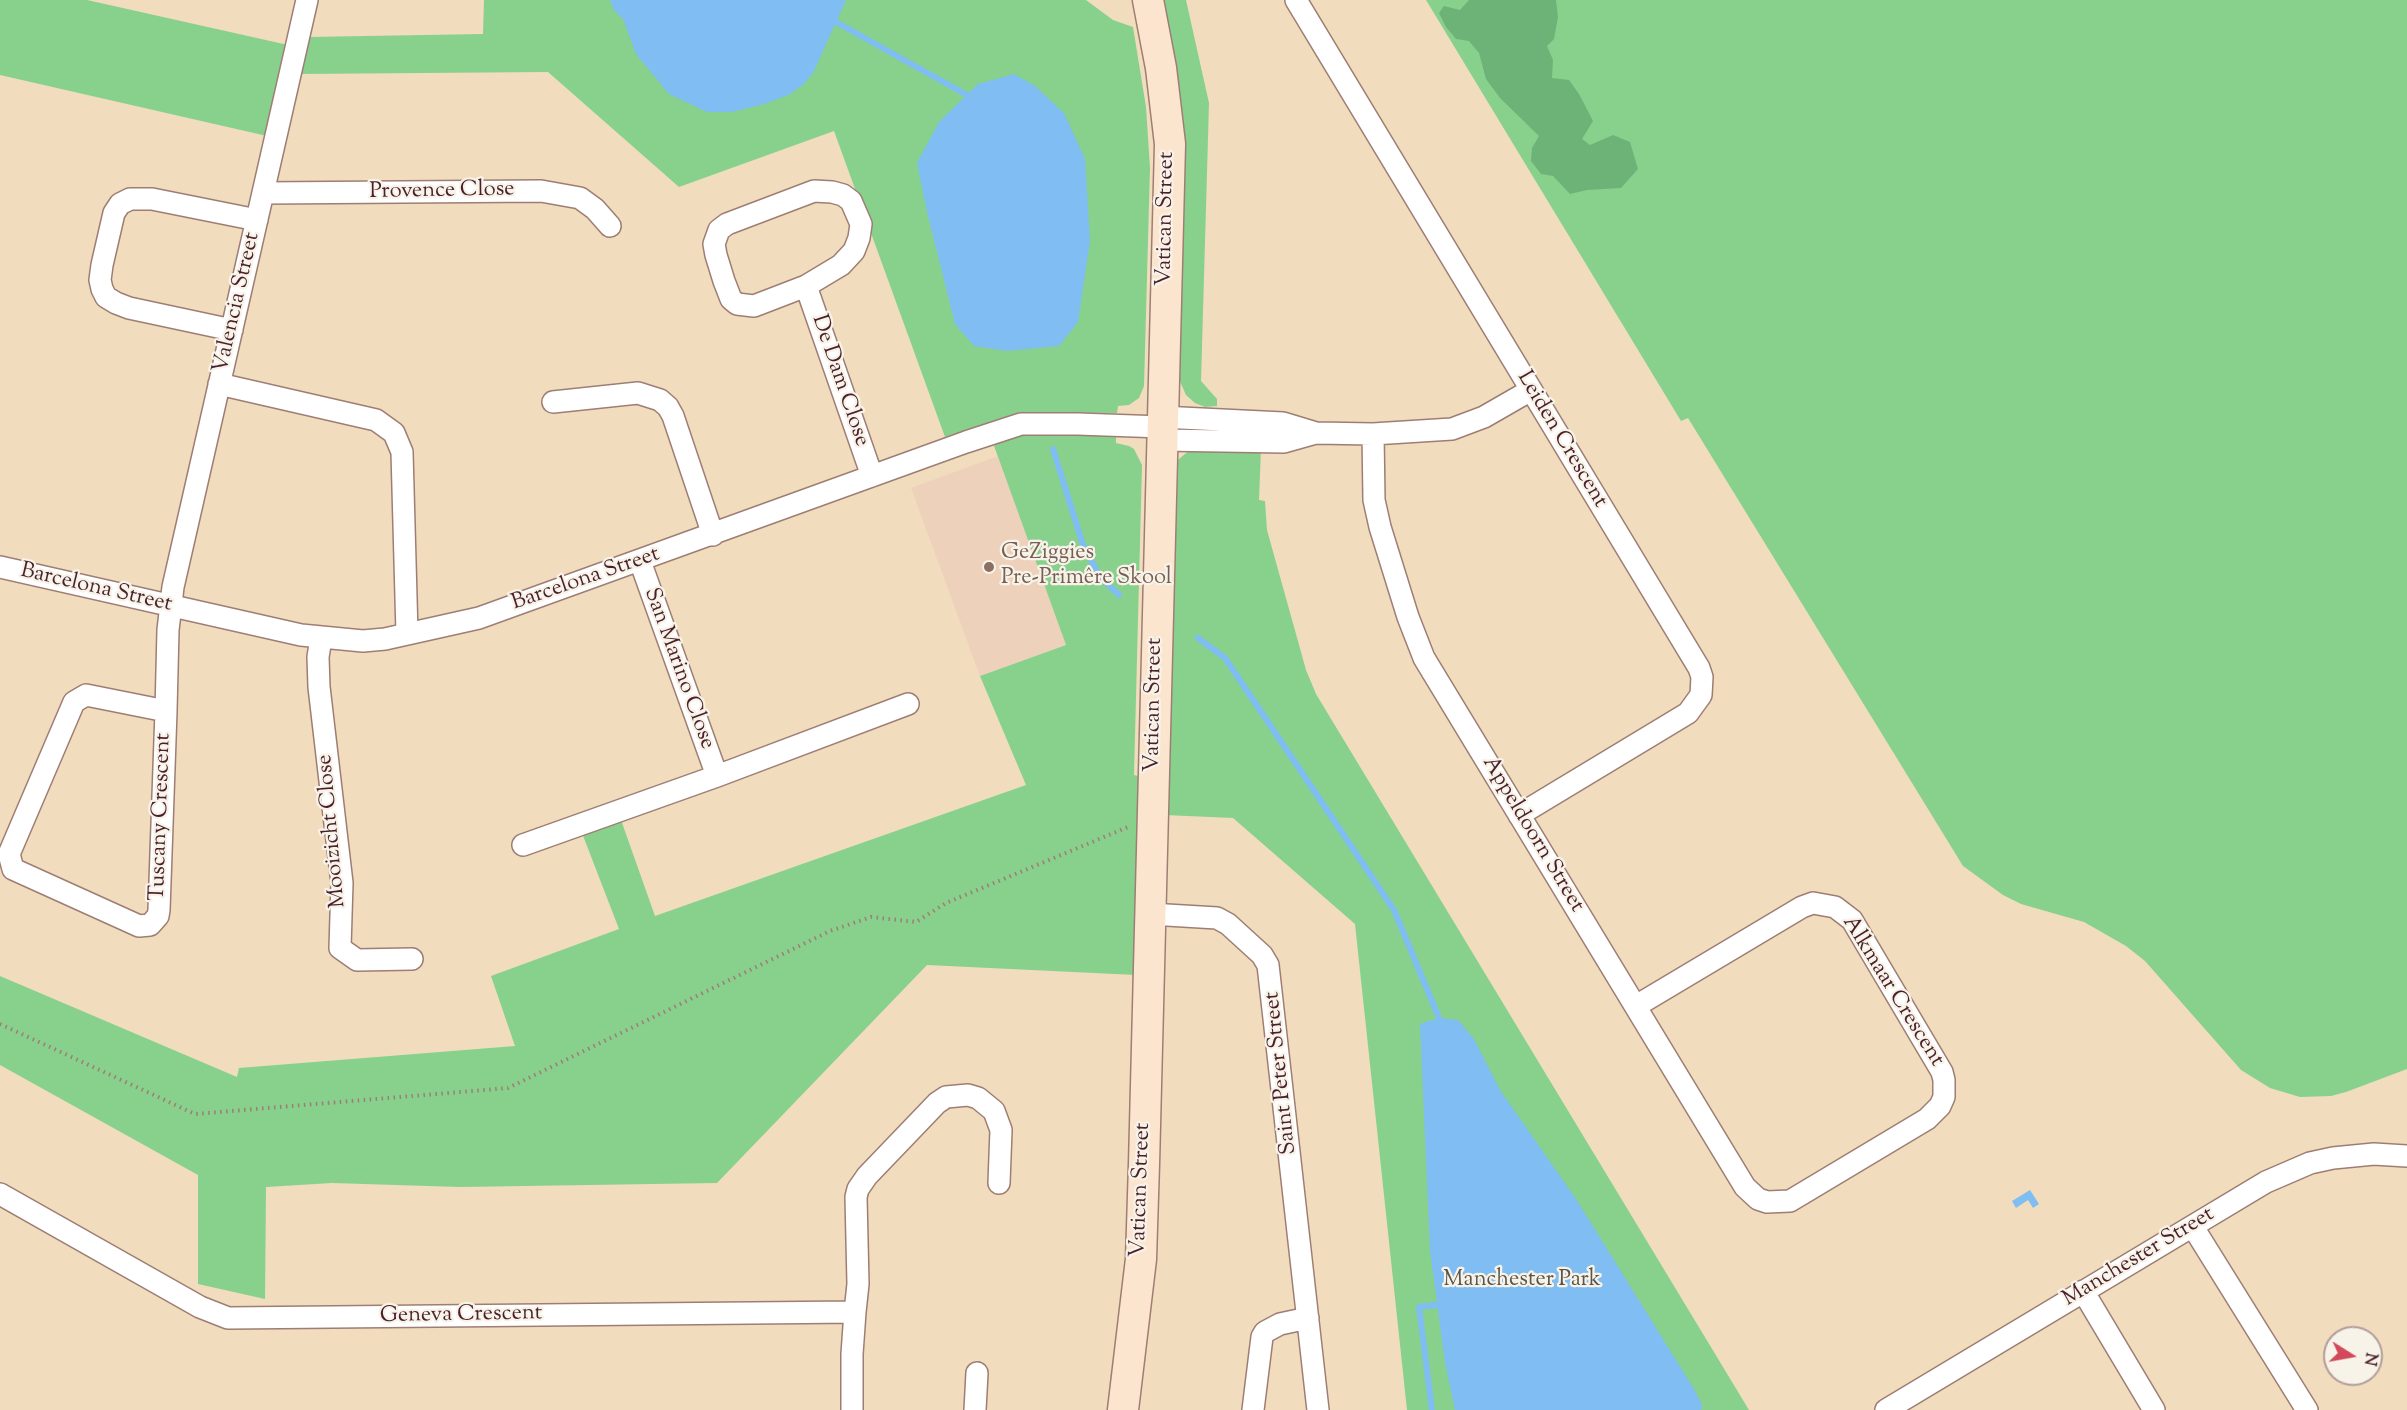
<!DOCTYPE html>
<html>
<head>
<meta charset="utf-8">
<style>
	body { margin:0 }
	#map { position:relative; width:2407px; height:1410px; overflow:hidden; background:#f1dcbd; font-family:"Sorts Mill Goudy",serif }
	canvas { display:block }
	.north { position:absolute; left:2323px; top:1326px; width:60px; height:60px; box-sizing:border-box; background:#f7f3e8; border:2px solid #b29e9c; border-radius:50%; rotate:101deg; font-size:16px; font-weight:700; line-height:24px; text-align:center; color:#4a1f2b }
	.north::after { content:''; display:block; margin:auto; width:21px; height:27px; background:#d1495b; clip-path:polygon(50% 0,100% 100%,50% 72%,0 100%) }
</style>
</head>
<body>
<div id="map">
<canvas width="2407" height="1410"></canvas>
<div class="north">N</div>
</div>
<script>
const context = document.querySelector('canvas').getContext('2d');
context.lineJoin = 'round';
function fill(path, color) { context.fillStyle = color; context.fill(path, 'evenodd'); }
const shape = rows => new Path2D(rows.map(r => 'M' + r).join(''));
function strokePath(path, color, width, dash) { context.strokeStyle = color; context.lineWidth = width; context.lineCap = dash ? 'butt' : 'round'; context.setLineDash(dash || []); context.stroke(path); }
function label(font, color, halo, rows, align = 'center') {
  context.font = font + ' "Sorts Mill Goudy",serif'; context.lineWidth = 4.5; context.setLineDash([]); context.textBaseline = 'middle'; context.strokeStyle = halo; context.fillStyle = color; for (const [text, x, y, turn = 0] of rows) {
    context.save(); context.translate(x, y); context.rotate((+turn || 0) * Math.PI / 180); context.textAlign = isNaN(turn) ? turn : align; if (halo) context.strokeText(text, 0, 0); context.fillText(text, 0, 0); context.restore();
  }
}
fill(shape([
	[998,456,1066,645,980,676,911,488]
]), '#eed1ba');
fill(shape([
	[0,0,87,0,288,45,267,136,0,75],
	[484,0,1086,0,1113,20,1133,27,1146,107,1150,168,1144,386,1139,398,1129,405,1118,406,1117,413,1020,412,945,437,834,131,679,187,548,72,298,74,307,37,483,34],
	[1159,0,1186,0,1209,103,1201,381,1217,399,1217,406,1205,407,1195,403,1186,395,1175,370],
	[1426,0,2407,0,2407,1069,2346,1092,2331,1096,2300,1097,2270,1088,2241,1070,2145,961,2126,946,2084,922,2021,904,2003,895,1963,866,1688,418,1681,421],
	[1027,434,1116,436,1116,443,1129,446,1134,449,1142,465,1134,775,1142,777,1136,975,927,965,717,1183,460,1187,332,1183,266,1187,265,1299,198,1284,198,1175,0,1065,0,976,237,1077,239,1068,515,1046,491,976,619,929,582,833,621,820,655,916,1026,785,980,676,1066,645,993,443],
	[1191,449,1261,449,1259,500,1265,501,1267,530,1306,670,1316,694,1749,1410,1407,1410,1355,924,1233,818,1165,815,1175,466,1179,459]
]), '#87d18d');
fill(shape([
	[1469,0,1556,0,1558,17,1554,39,1547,46,1553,60,1552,78,1569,80,1579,94,1593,121,1582,139,1590,145,1613,135,1630,142,1638,169,1621,188,1587,190,1570,194,1553,176,1541,174,1531,161,1532,148,1539,136,1500,98,1486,79,1479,53,1469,41,1456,39,1446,27,1439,13,1444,6,1460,10]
]), '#6db378');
fill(shape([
	[610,0,846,0,813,73,803,85,788,95,764,104,732,112,707,112,669,94,636,54,623,19,614,10],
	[1014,74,1035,86,1064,113,1085,159,1090,241,1078,322,1059,346,1007,351,974,346,955,324,927,212,917,163,939,122,978,84],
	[1439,1018,1458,1020,1474,1039,1500,1090,1576,1199,1694,1389,1702,1405,1701,1410,1455,1410,1445,1363,1430,1251,1420,1024],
	[2030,1190,2039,1204,2033,1208,2028,1200,2016,1208,2012,1201]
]), '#7fbdf2');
strokePath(shape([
	[836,22,967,95],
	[1053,449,1083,545,1100,577,1119,595],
	[1198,638,1225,658,1394,910,1439,1018],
	[1432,1410,1419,1307,1437,1305]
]), '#7fbdf2', 6);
const street = shape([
	[1296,0,1699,668,1702,677,1701,695,1688,713,1519,815],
	[814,191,832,192,843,195,851,201,861,224,859,238,854,251,841,265,806,286,754,306,737,304,731,299,724,281,716,255,714,244,719,230,727,224,814,191],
	[263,193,541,191,580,198,595,209,610,226],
	[806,286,872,476],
	[232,330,129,308,116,303,106,297,102,289,100,280,102,265,114,213,120,204,130,199,152,199,257,220],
	[219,384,376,420,394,433,402,452,407,634],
	[553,402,638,393,660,400,668,407,673,416,713,535],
	[1161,417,1283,423,1316,433,1373,434,1452,429,1484,417,1531,390],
	[1373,434,1374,500,1380,527,1408,617,1424,658,1745,1187,1758,1199,1767,1202,1790,1201,1927,1119,1940,1106,1944,1097,1944,1080,1942,1072,1852,920,1835,907,1813,903,1802,907,1636,1006],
	[1161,440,1284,442,1316,433],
	[640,561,717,776],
	[0,567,301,635,363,641,385,639,479,618,966,442,1021,424,1078,424,1162,427],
	[321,638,318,657,319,687,342,883,340,948,357,960,412,959],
	[166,711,86,695,74,702,9,854,13,869,139,926,150,925,158,916,159,910,166,711,168,630,173,587,307,0],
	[523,845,717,776,908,704],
	[1150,914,1217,918,1228,924,1262,955,1268,965,1318,1410],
	[0,1194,200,1307,228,1318,855,1312,852,1354,852,1410],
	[2193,1227,2307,1410],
	[2083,1291,2154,1410],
	[855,1312,858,1284,856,1197,858,1189,867,1176,937,1103,946,1097,968,1095,978,1098,994,1111,1001,1130,999,1183],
	[975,1410,977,1373],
	[1253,1410,1262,1337,1265,1332,1280,1324,1308,1318],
	[1886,1410,2266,1182,2310,1163,2333,1158,2374,1154,2407,1156]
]);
const secondary = shape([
	[1123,1410,1141,1259,1144,1164,1170,144,1161,68,1148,0]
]);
strokePath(street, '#9e7e74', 24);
strokePath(secondary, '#9e7e74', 33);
strokePath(shape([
	[0,1024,195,1114,508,1088,830,931,871,917,916,922,946,903,1128,827]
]), '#9e7e74', 4, [1.5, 4.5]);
strokePath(street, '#fff', 21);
strokePath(secondary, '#fce5cf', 30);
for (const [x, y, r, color] of [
	[989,567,6,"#8d6e63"]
]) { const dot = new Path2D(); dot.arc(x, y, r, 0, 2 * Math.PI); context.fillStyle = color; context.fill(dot); strokePath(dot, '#f7f3e8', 2); }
label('22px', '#4a1f2b', '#f7f3e8', [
	["Provence Close",442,192,-1],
	["Vatican Street",1167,219,-89],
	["Valencia Street",238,303,-77],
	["De Dam Close",839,381,71],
	["Leiden Crescent",1561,440,59],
	["Barcelona Street",586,580,-19],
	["Barcelona Street",96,589,13],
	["San Marino Close",678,669,70],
	["Vatican Street",1155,705,-89],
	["Tuscany Crescent",162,817,-88],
	["Mooizicht Close",333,831,-95],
	["Appeldoorn Street",1532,835,59],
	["Alkmaar Crescent",1892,992,58],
	["Saint Peter Street",1282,1073,-96],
	["Vatican Street",1142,1190,-88],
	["Manchester Street",2139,1258,-31],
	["Geneva Crescent",461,1316,-1]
]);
label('22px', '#785e54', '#f7f3e8', [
	["GeZiggies",1001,554],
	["Pre-Primêre Skool",1001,579]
], 'left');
label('22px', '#5c5448', '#f7f3e8', [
	["Manchester Park",1522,1281]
]);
</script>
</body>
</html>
